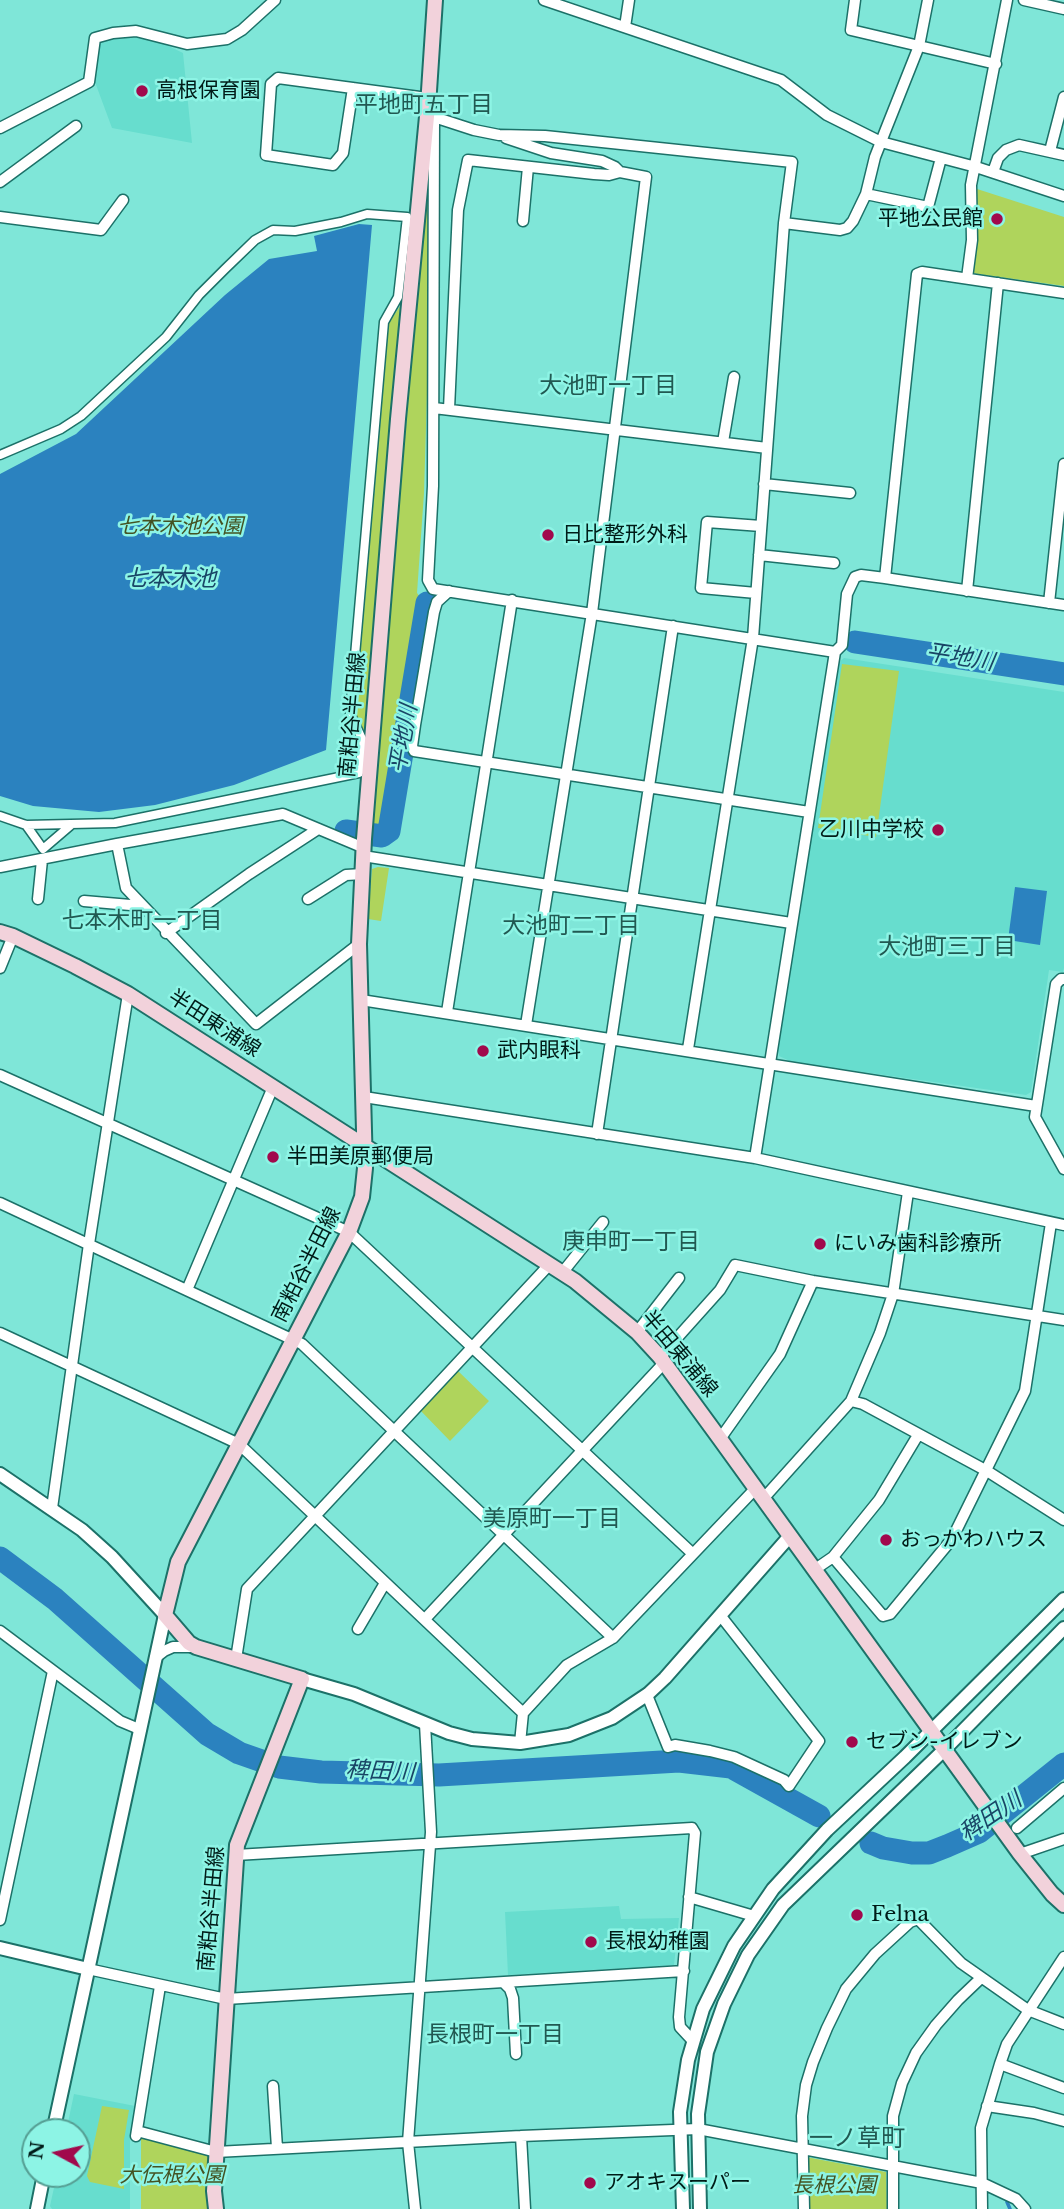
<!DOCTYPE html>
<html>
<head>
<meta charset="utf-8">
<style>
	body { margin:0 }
	#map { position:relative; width:1064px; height:2209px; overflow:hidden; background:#7fe6d8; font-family:"Libre Baskerville",serif }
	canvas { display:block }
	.north { position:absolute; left:21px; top:2118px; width:70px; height:70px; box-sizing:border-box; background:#8df4e5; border:2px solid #559e93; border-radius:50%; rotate:278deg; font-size:19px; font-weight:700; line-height:28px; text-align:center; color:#001c18 }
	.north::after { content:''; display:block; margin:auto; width:24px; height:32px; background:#a1094c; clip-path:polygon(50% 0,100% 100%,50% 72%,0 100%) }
</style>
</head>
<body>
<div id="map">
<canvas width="1064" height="2209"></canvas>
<div class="north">N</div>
</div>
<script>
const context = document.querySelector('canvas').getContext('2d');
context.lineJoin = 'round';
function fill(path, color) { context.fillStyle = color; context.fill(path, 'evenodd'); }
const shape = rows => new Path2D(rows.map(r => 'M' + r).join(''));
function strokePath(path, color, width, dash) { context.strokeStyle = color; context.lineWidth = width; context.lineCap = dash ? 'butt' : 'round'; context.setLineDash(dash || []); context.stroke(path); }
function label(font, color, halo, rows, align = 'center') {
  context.font = font + ' "Libre Baskerville","Noto Sans JP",serif'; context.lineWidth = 5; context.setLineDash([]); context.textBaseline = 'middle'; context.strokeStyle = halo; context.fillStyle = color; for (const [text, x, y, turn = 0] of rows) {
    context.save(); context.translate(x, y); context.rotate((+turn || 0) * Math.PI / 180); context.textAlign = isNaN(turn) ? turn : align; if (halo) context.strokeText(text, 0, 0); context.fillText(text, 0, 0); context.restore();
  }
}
fill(shape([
	[124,36,152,38,183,53,192,143,112,128,92,74,98,41,105,37,118,39],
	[844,658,1064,692,1064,968,1063,972,1049,970,1031,1092,1026,1095,792,1062,779,1056,777,1042,839,662],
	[619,1906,621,1919,679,1918,674,1965,508,1975,505,1912],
	[74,2094,135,2106,130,2138,130,2209,52,2209,50,2206,57,2174,77,2174,77,2132,66,2132]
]), '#67ddce');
fill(shape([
	[429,161,430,223,427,394,424,493,417,593,424,602,385,826,380,829,371,829],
	[974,188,1064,217,1064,286,971,273],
	[400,306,364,735,355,715,389,323],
	[842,664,899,671,876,837,818,828],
	[378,867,389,868,381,921,368,919,372,869],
	[458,1371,489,1401,450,1441,420,1410],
	[102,2106,129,2110,124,2140,124,2189,90,2182,87,2176],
	[141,2137,206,2153,210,2160,207,2193,210,2209,141,2209],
	[806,2157,886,2172,887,2209,809,2209]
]), '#afd45c');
fill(shape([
	[359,224,372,225,326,750,234,785,155,805,99,812,33,806,0,796,0,474,76,434,225,295,269,259,317,251,314,236],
	[1015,887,1047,891,1040,945,1008,940]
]), '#2b82bf');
strokePath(shape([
	[1007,2202,1010,2209]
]), '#2b82bf', 3.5);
strokePath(shape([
	[855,642,1064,674],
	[346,831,382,836,389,831,427,603],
	[0,1558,55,1599,207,1734,239,1753,279,1767,321,1772,439,1775,679,1761,731,1767,819,1816],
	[871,1843,883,1848,912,1853,929,1853,947,1846,979,1832,1064,1764]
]), '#2b82bf', 23);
const pedestrian = shape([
	[0,455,61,429,81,416,166,337,199,295,225,269,255,240,273,230,295,231,341,222,367,214,407,217,398,297,384,322,350,713,363,741,359,773,115,823,26,825,0,816],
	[26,825,43,849,71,825]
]);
const minor = shape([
	[544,0,781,80,827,115,881,142,976,167,1064,196],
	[855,0,851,30,996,64],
	[1024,0,1064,9],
	[625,27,629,0],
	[353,88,343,153,333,165,266,155,271,84,278,78,427,98],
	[428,107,434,117,474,130,499,135,545,136,792,162,784,223,753,638,688,1049],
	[434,117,433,486,428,580,433,589,835,652],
	[0,128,89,82,95,38,113,33,136,31,187,44,227,39,242,30,275,0],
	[506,138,551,153,602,161,615,167,620,172,646,177,592,613,526,1025],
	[1050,151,1064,97],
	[993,172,998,158,1006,150,1019,145,1064,155],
	[0,182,76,126],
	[866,194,928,207,941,158],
	[0,217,101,230,123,200],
	[523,221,528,167],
	[784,223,840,230,847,228,853,221,866,194,875,157,886,129,919,46,928,0],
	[967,278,972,240,971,185,1007,0],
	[434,408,767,448],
	[449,409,458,210,468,160,594,174,609,175,620,172],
	[723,442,734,377],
	[764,484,850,493],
	[759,555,834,563],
	[885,578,917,274,922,272,1064,293],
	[449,591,437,602,434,612,415,725,412,746,414,751,809,812],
	[967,591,998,283],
	[756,593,701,588,707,522,761,526],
	[1049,603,1064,464],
	[117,844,283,814,364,848],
	[363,856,791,923],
	[0,867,117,844,126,888,256,1024,359,944],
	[38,899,42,860],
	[308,899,346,875,363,874],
	[84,901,142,906],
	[166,933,249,874,318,829],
	[0,968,13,936],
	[1064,979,1061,979,1056,984,1035,1117,1064,1169],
	[361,1000,1036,1106],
	[447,1012,512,600],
	[0,1075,349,1232,693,1554],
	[364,1097,755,1158,1064,1225],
	[597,1134,673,626],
	[755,1158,835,652,842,645,847,594,855,577,861,575,885,578,1064,605],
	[0,1203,302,1344,613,1638],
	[562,1273,603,1222],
	[187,1290,273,1087],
	[637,1332,679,1278],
	[0,1333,239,1444,523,1713],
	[660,1357,720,1290,735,1265,813,1281,1064,1320],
	[851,1401,863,1404,987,1471,1064,1520],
	[720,1439,780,1354,813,1281],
	[763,1499,851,1401,880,1333,893,1294,908,1192],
	[52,1508,89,1244,128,994],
	[833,1557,883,1616,890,1614,952,1539,1025,1391,1051,1223],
	[814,1570,833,1557,879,1500,918,1435],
	[425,1619,664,1363],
	[358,1629,385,1583],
	[0,1631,120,1721,139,1729],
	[155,1658,164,1651,173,1647,196,1647],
	[236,1659,247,1589,549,1265],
	[647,1695,668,1747,675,1745,710,1751,734,1757,784,1780,789,1786,819,1741,720,1615],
	[520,1743,523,1713,567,1665,613,1638,755,1489],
	[1017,1828,1064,1788],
	[1020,1854,1064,1839],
	[236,1855,692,1828,695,1833,679,2017,680,2027,693,2041],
	[689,1897,754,1916],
	[0,1920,53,1671],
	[88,1969,226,1999,684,1971],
	[504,1983,510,1989,513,1998,516,2054],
	[1000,2064,1064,2088],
	[273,2086,277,2148],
	[987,2106,1034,2113,1064,2121],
	[137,2131,216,2152,521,2136,698,2129,982,2183,1016,2199,1025,2209],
	[136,2136,160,1986],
	[521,2136,525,2209],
	[415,2209,408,2142,431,1832,425,1724],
	[804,2209,802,2116,806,2085,813,2062,827,2028,846,1989,875,1954,910,1922,918,1919,961,1963,1028,2010,1064,2024],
	[893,2209,893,2116,902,2083,916,2053,936,2025,958,2000,981,1978],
	[982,2209,981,2128,1000,2064,1007,2044,1064,1957]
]);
const tertiary = shape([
	[0,1474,82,1530,112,1557,165,1615,53,2132],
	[302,1679,354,1694,449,1733,472,1739,520,1743,569,1735,612,1718,648,1694,665,1678,789,1537],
	[0,1948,88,1969],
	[37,2209,44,2174],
	[683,2209,680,2112,688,2060,703,2009,734,1946,773,1889,827,1830,905,1757,1064,1599],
	[700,2209,698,2114,707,2052,724,2004,748,1955,783,1905,945,1749,1064,1628]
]);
const secondary = shape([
	[0,932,13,936,75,966,128,994,575,1281,637,1332,660,1357,720,1439,1020,1854,1052,1894,1064,1905],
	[216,2209,214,2191,237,1845,302,1679,196,1647,189,1643,165,1615,178,1562,349,1232,362,1197,365,1168,359,944,364,839,398,419,428,106,435,0]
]);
strokePath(pedestrian, '#1c7168', 11);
strokePath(minor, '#1c7168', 13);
strokePath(tertiary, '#1c7168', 16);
strokePath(secondary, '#1c7168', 18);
strokePath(pedestrian, '#fff', 8);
strokePath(minor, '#fff', 10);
strokePath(tertiary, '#fff', 12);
strokePath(secondary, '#f2d2db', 14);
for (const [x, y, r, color] of [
	[142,91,7,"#a1094c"],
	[997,219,7,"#a1094c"],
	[548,535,7,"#a1094c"],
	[938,830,7,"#a1094c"],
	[483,1051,7,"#a1094c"],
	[273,1157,7,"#a1094c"],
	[820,1244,7,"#a1094c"],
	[886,1540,7,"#a1094c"],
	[852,1742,7,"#a1094c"],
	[857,1915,7,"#a1094c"],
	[591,1942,7,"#a1094c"],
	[590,2183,7,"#a1094c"]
]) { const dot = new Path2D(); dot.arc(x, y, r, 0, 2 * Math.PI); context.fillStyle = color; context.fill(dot); strokePath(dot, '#8df4e5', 2.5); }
label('21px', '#001c18', '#8df4e5', [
	["高根保育園",156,91],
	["平地公民館",983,219,"right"],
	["日比整形外科",562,535],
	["乙川中学校",924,830,"right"],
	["武内眼科",497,1051],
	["半田美原郵便局",287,1157],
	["にいみ歯科診療所",834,1244],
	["おっかわハウス",900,1540],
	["セブン-イレブン",866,1742],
	["Felna",871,1915],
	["長根幼稚園",605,1942],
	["アオキスーパー",604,2183]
], 'left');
label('italic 21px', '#445323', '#8df4e5', [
	["七本木池公園",180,527],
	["大伝根公園",172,2176],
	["長根公園",834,2186]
]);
label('21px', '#001c18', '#8df4e5', [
	["南粕谷半田線",353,715,-85],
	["半田東浦線",214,1024,33],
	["南粕谷半田線",307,1265,-63],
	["半田東浦線",679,1354,50],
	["南粕谷半田線",212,1909,-85]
]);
label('23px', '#215952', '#8df4e5', [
	["平地町五丁目",424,106],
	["大池町一丁目",608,387],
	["七本木町一丁目",142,922],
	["大池町二丁目",571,927],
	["大池町三丁目",947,948],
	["庚申町一丁目",631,1243],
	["美原町一丁目",552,1520],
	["長根町一丁目",495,2036]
]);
label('italic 23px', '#194566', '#8df4e5', [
	["七本木池",170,580],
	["平地川",960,658,9],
	["平地川",404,739,-80],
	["稗田川",380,1772,3],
	["稗田川",991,1817,-34]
]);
label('24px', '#215952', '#8df4e5', [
	["一ノ草町",857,2139]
]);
</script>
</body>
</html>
